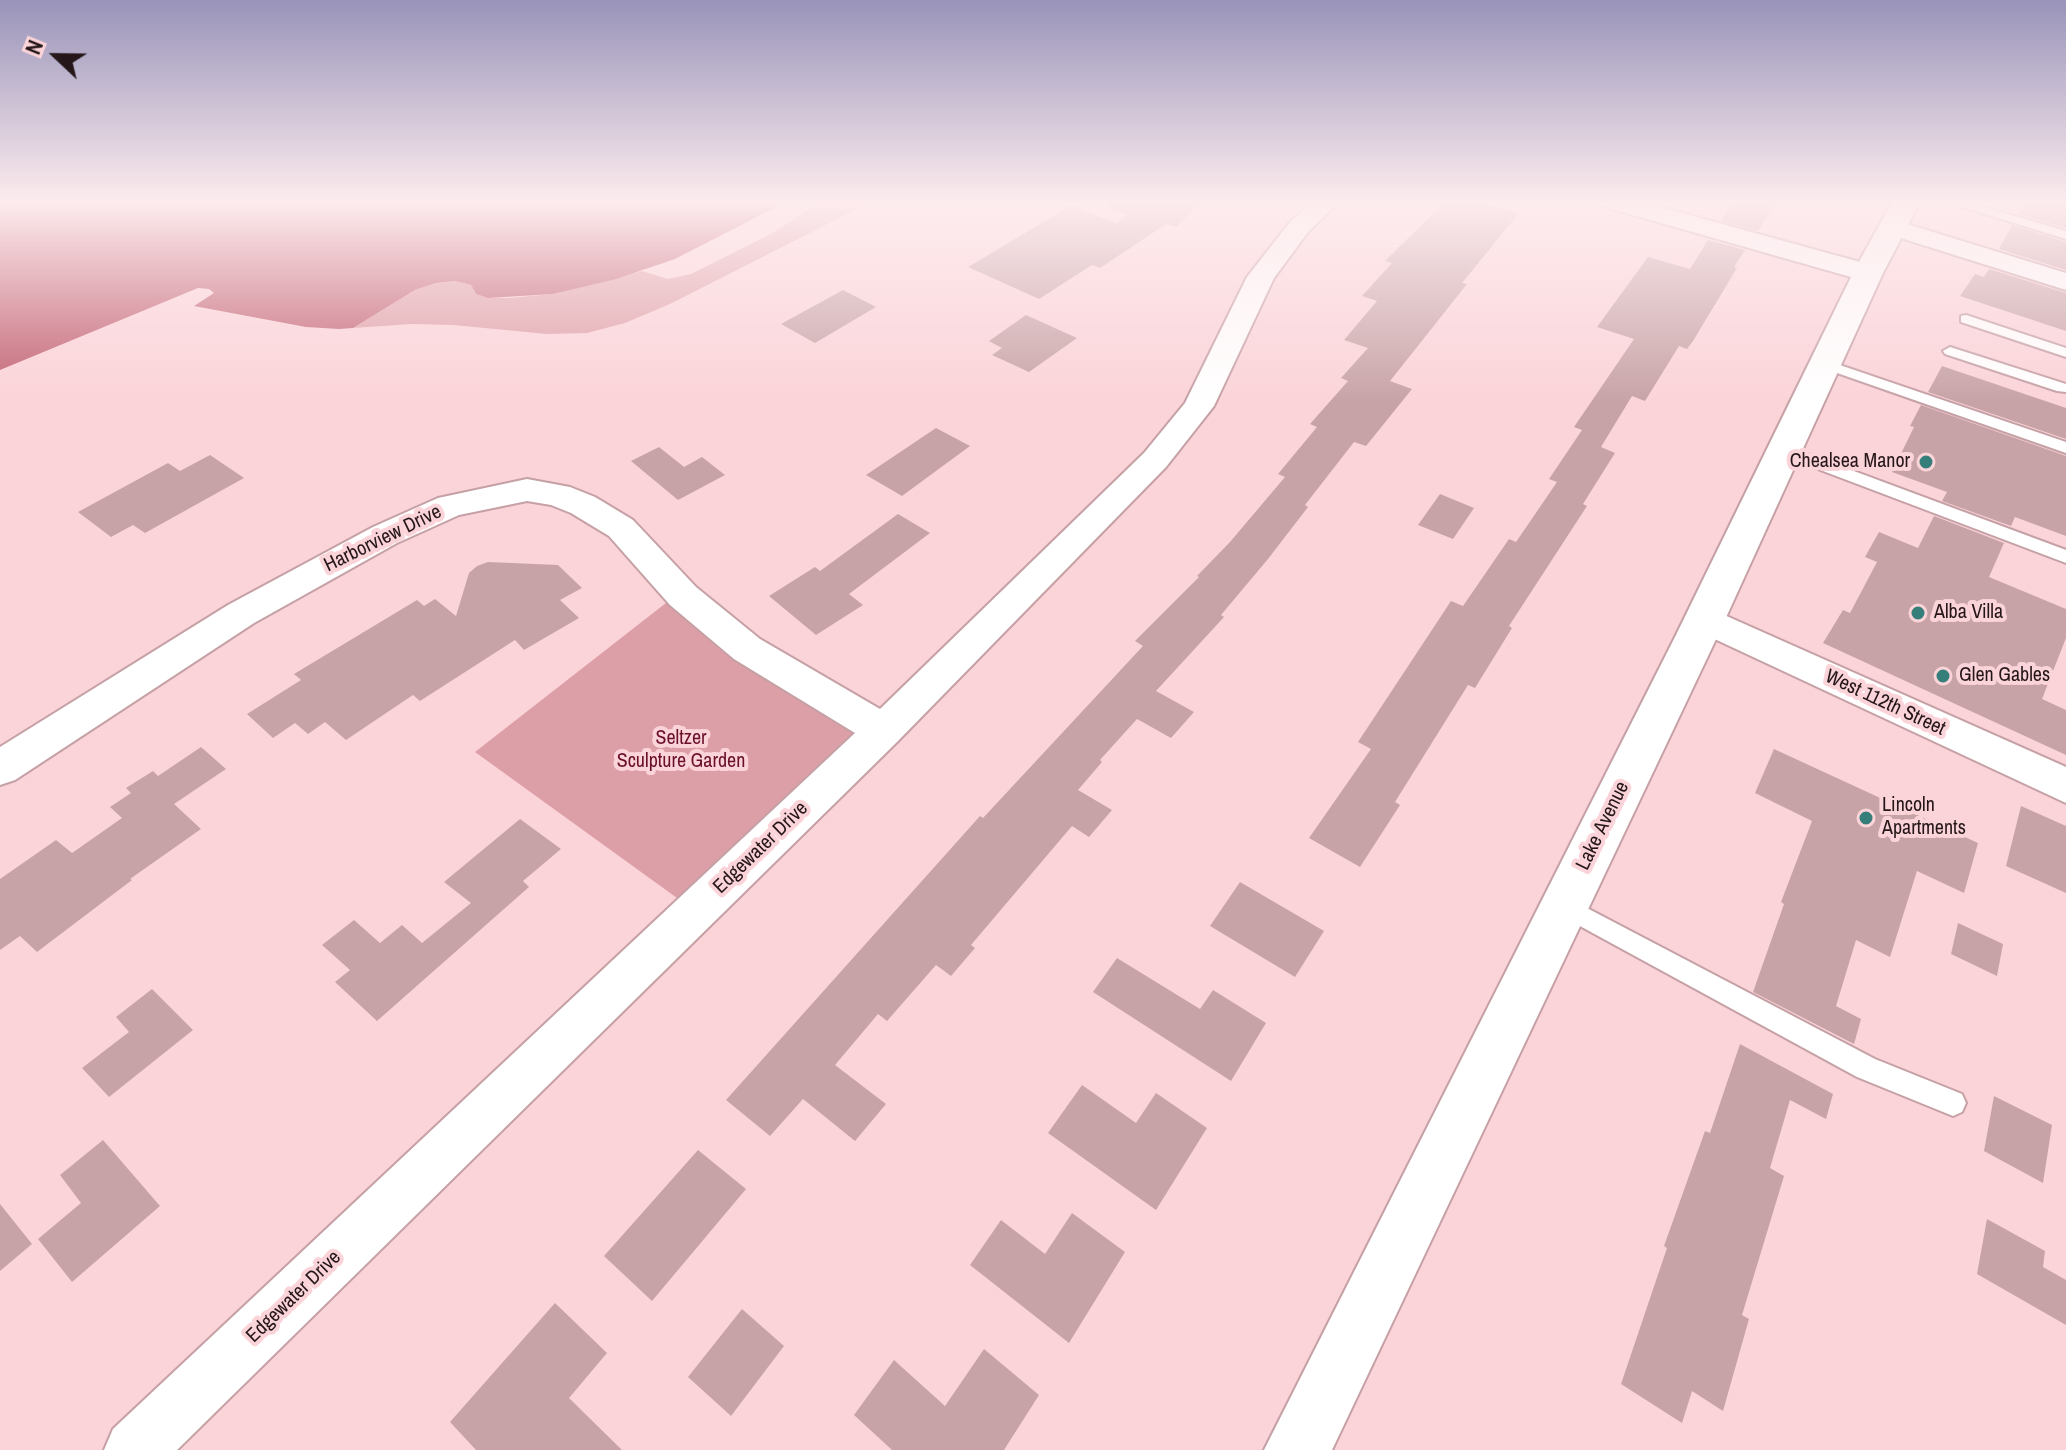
<!DOCTYPE html>
<html>
<head>
<meta charset="utf-8">
<style>
	body { margin:0 }
	#map { position:relative; width:2066px; height:1450px; overflow:hidden; background:#fbd4d9; font-family:"Archivo Narrow",sans-serif }
	canvas { display:block }
	.north { position:absolute; left:16px; top:16px; width:80px; height:80px; -webkit-text-stroke:6px #fbd4d9; paint-order:stroke; rotate:292deg; font-size:22px; font-weight:700; line-height:32px; text-align:center; color:#251719 }
	.north::after { content:''; display:block; margin:auto; width:28px; height:36px; background:#251719; clip-path:polygon(50% 0,100% 100%,50% 72%,0 100%) }
</style>
</head>
<body>
<div id="map">
<canvas width="2066" height="1450"></canvas>
<div class="north">N</div>
</div>
<script>
const context = document.querySelector('canvas').getContext('2d');
context.lineJoin = 'round';
function fill(path, color) { context.fillStyle = color; context.fill(path, 'evenodd'); }
const shape = rows => new Path2D(rows.map(r => 'M' + r).join(''));
function strokePath(path, color, width, dash) { context.strokeStyle = color; context.lineWidth = width; context.lineCap = dash ? 'butt' : 'round'; context.setLineDash(dash || []); context.stroke(path); }
function label(font, color, halo, rows, align = 'center') {
  context.font = font + ' "Archivo Narrow",sans-serif'; context.lineWidth = 8; context.setLineDash([]); context.textBaseline = 'middle'; context.strokeStyle = halo; context.fillStyle = color; for (const [text, x, y, turn = 0] of rows) {
    context.save(); context.translate(x, y); context.rotate((+turn || 0) * Math.PI / 180); context.textAlign = isNaN(turn) ? turn : align; if (halo) context.strokeText(text, 0, 0); context.fillText(text, 0, 0); context.restore();
  }
}
fill(shape([
	[824,200,875,200,670,304,625,323,587,333,547,334,453,325,412,324,353,328,415,290,436,283,455,281,471,285,476,294,488,298,509,298,553,294,642,271,668,279,691,274,771,234],
	[680,592,883,731,695,911,475,752]
]), '#dd9fa7');
fill(shape([
	[0,200,790,200,675,259,616,279,553,294,488,298,476,294,471,285,455,281,436,283,415,290,353,328,339,329,306,327,194,306,214,293,209,289,198,288,0,370]
]), '#c16172');
fill(shape([
	[1109,200,1204,200,1176,227,1166,224,1100,268,1092,265,1039,299,968,267,1072,205,1117,224,1128,214,1108,208],
	[1447,200,1472,200,1519,213,1462,283,1467,284,1390,381,1412,389,1366,446,1354,442,1305,505,1308,507,1268,559,1221,615,1224,617,1156,691,1194,712,1171,738,1137,719,1100,760,1102,762,1078,790,1112,810,1089,837,1072,826,971,945,975,948,951,976,936,965,887,1021,878,1014,835,1065,886,1104,855,1141,803,1099,770,1136,726,1100,980,816,983,818,1143,646,1135,641,1199,577,1197,576,1230,542,1285,477,1278,474,1317,427,1310,424,1348,381,1341,378,1368,348,1344,340,1377,301,1362,296,1392,263,1385,261],
	[1734,200,1778,200,1758,231,1721,221],
	[2025,200,2066,200,2066,228,2018,214],
	[2012,225,2066,242,2066,270,1999,249],
	[1708,240,1745,250,1734,267,1737,268,1693,341,1687,349,1679,346,1645,401,1632,396,1601,447,1615,453,1583,504,1587,506,1509,626,1512,628,1475,688,1468,685,1395,802,1400,805,1360,867,1309,838,1371,749,1358,742,1451,601,1463,606,1509,539,1516,542,1557,482,1549,479,1582,430,1574,427,1634,339,1597,327,1648,257,1690,269],
	[1989,269,2066,293,2066,331,1960,296,1975,274,1984,277],
	[843,290,876,307,815,343,781,324],
	[1026,315,1077,338,1029,372,992,355,1002,348,989,341],
	[1942,366,2066,408,2066,439,1928,392],
	[1921,405,2066,456,2066,536,2015,517,2011,526,1942,501,1947,492,1892,472,1914,427,1910,426],
	[936,428,970,446,902,496,866,475],
	[659,447,684,467,702,457,725,475,678,500,631,461],
	[210,455,244,478,145,533,133,525,111,537,78,512,168,463,180,471],
	[1440,494,1474,508,1453,539,1418,525],
	[898,514,930,533,849,594,863,605,816,635,769,596,815,567,820,571],
	[1934,516,2004,543,1989,577,2066,609,2066,638,2042,699,2066,710,2066,755,1823,643,1843,610,1850,613,1877,562,1865,557,1879,532,1918,548],
	[488,562,558,565,582,588,560,600,579,618,524,650,515,640,420,701,413,695,346,740,325,722,308,734,295,723,273,738,247,714,301,680,294,674,417,600,424,606,435,599,456,616,469,573,477,566],
	[201,747,226,769,174,804,201,829,130,879,132,880,37,952,20,936,0,950,0,879,56,840,72,853,122,818,110,807,131,793,126,788,153,771,158,776],
	[1774,749,1978,843,1964,893,1917,871,1890,957,1856,940,1836,1006,1861,1019,1854,1044,1753,992,1784,904,1781,902,1812,821,1755,793],
	[2021,806,2066,826,2066,893,2006,866],
	[520,819,561,849,523,881,529,887,377,1021,335,982,350,970,322,945,354,920,380,943,402,925,422,943,471,903,444,882],
	[1240,882,1324,931,1295,977,1210,926],
	[1958,923,2003,944,1997,976,1951,954],
	[1117,958,1200,1009,1213,990,1266,1023,1231,1081,1093,992],
	[152,989,193,1030,109,1097,82,1068,129,1032,116,1017],
	[1740,1044,1833,1094,1826,1119,1790,1100,1770,1168,1784,1176,1742,1315,1749,1319,1723,1411,1692,1391,1682,1423,1621,1384,1667,1248,1664,1246,1705,1131,1710,1133],
	[1082,1085,1136,1123,1156,1093,1207,1128,1156,1210,1048,1133],
	[1994,1096,2052,1125,2043,1183,1984,1151],
	[103,1140,160,1206,72,1282,38,1239,81,1203,60,1175],
	[698,1150,746,1189,652,1301,604,1256],
	[0,1204,32,1244,0,1271],
	[1072,1213,1125,1252,1069,1343,970,1265,1001,1220,1045,1254],
	[1987,1219,2045,1251,2043,1267,2066,1280,2066,1325,1977,1274],
	[555,1303,607,1353,569,1398,622,1450,476,1450,450,1422],
	[742,1309,784,1346,731,1416,688,1377],
	[984,1349,1039,1395,1004,1450,892,1450,854,1415,894,1360,945,1406]
]), '#c7a3a7');
const service = shape([
	[1940,200,1960,200,2066,231,2066,239,1940,200],
	[1966,315,2066,348,2066,357,1961,322,1961,316,1966,315],
	[1950,347,2066,384,2066,392,2057,391,1945,354,1943,351,1950,347],
	[1825,360,2066,442,2066,453,1820,367,1818,364,1825,360],
	[1784,445,2066,550,2066,563,1778,454,1778,446,1784,445],
	[1564,896,1875,1059,1962,1094,1966,1103,1962,1112,1953,1116,1857,1077,1556,913,1553,906,1556,899,1564,896]
]);
const minor = shape([
	[1314,200,1341,200,1308,232,1274,278,1214,406,1166,467,897,742,177,1450,104,1450,113,1429,855,733,734,659,670,605,609,536,571,513,551,505,527,501,459,515,397,543,254,623,15,780,0,785,0,747,228,605,373,527,438,498,527,479,570,487,595,497,633,520,696,587,760,639,880,709,1144,453,1185,403,1247,277,1290,222,1314,200],
	[1595,200,1635,200,1878,267,1882,273,1878,279,1868,281,1858,279,1598,205,1595,200],
	[1894,220,2066,273,2066,290,1885,233,1881,228,1885,223,1894,220],
	[1704,606,2066,767,2066,803,1691,628,1686,619,1691,610,1704,606]
]);
const tertiary = shape([
	[1893,200,1921,200,1883,273,1718,635,1332,1450,1264,1450,1676,635,1853,273,1893,200]
]);
strokePath(service, '#c5a0a5', 4);
strokePath(minor, '#c5a0a5', 4);
strokePath(tertiary, '#c5a0a5', 4);
fill(service, '#fff');
fill(minor, '#fff');
fill(tertiary, '#fff');
const sky = context.createLinearGradient(0, 0, 0, 403);
sky.addColorStop(0, '#9893b9');
sky.addColorStop(0.5, '#fdecee');
sky.addColorStop(1, '#fdecee00');
context.fillStyle = sky;
context.fillRect(0, 0, 2066, 403);
for (const [x, y, r, color] of [
	[1926,462,8,"#367e7a"],
	[1918,613,8,"#367e7a"],
	[1943,676,8,"#367e7a"],
	[1866,818,8,"#367e7a"]
]) { const dot = new Path2D(); dot.arc(x, y, r, 0, 2 * Math.PI); context.fillStyle = color; context.fill(dot); strokePath(dot, '#fbd4d9', 3); }
label('20px', '#251719', '#fbd4d9', [
	["Chealsea Manor",1910,462,"right"],
	["Alba Villa",1934,613],
	["Glen Gables",1959,676],
	["Lincoln",1882,806],
	["Apartments",1882,829]
], 'left');
label('20px', '#251719', '#fbd4d9', [
	["Harborview Drive",383,539,-26],
	["West 112th Street",1885,703,25],
	["Lake Avenue",1603,826,-64],
	["Edgewater Drive",761,848,-44],
	["Edgewater Drive",294,1297,-44]
]);
label('20px', '#690f29', '#fbd4d9', [
	["Seltzer",681,739],
	["Sculpture Garden",681,762]
]);
</script>
</body>
</html>
